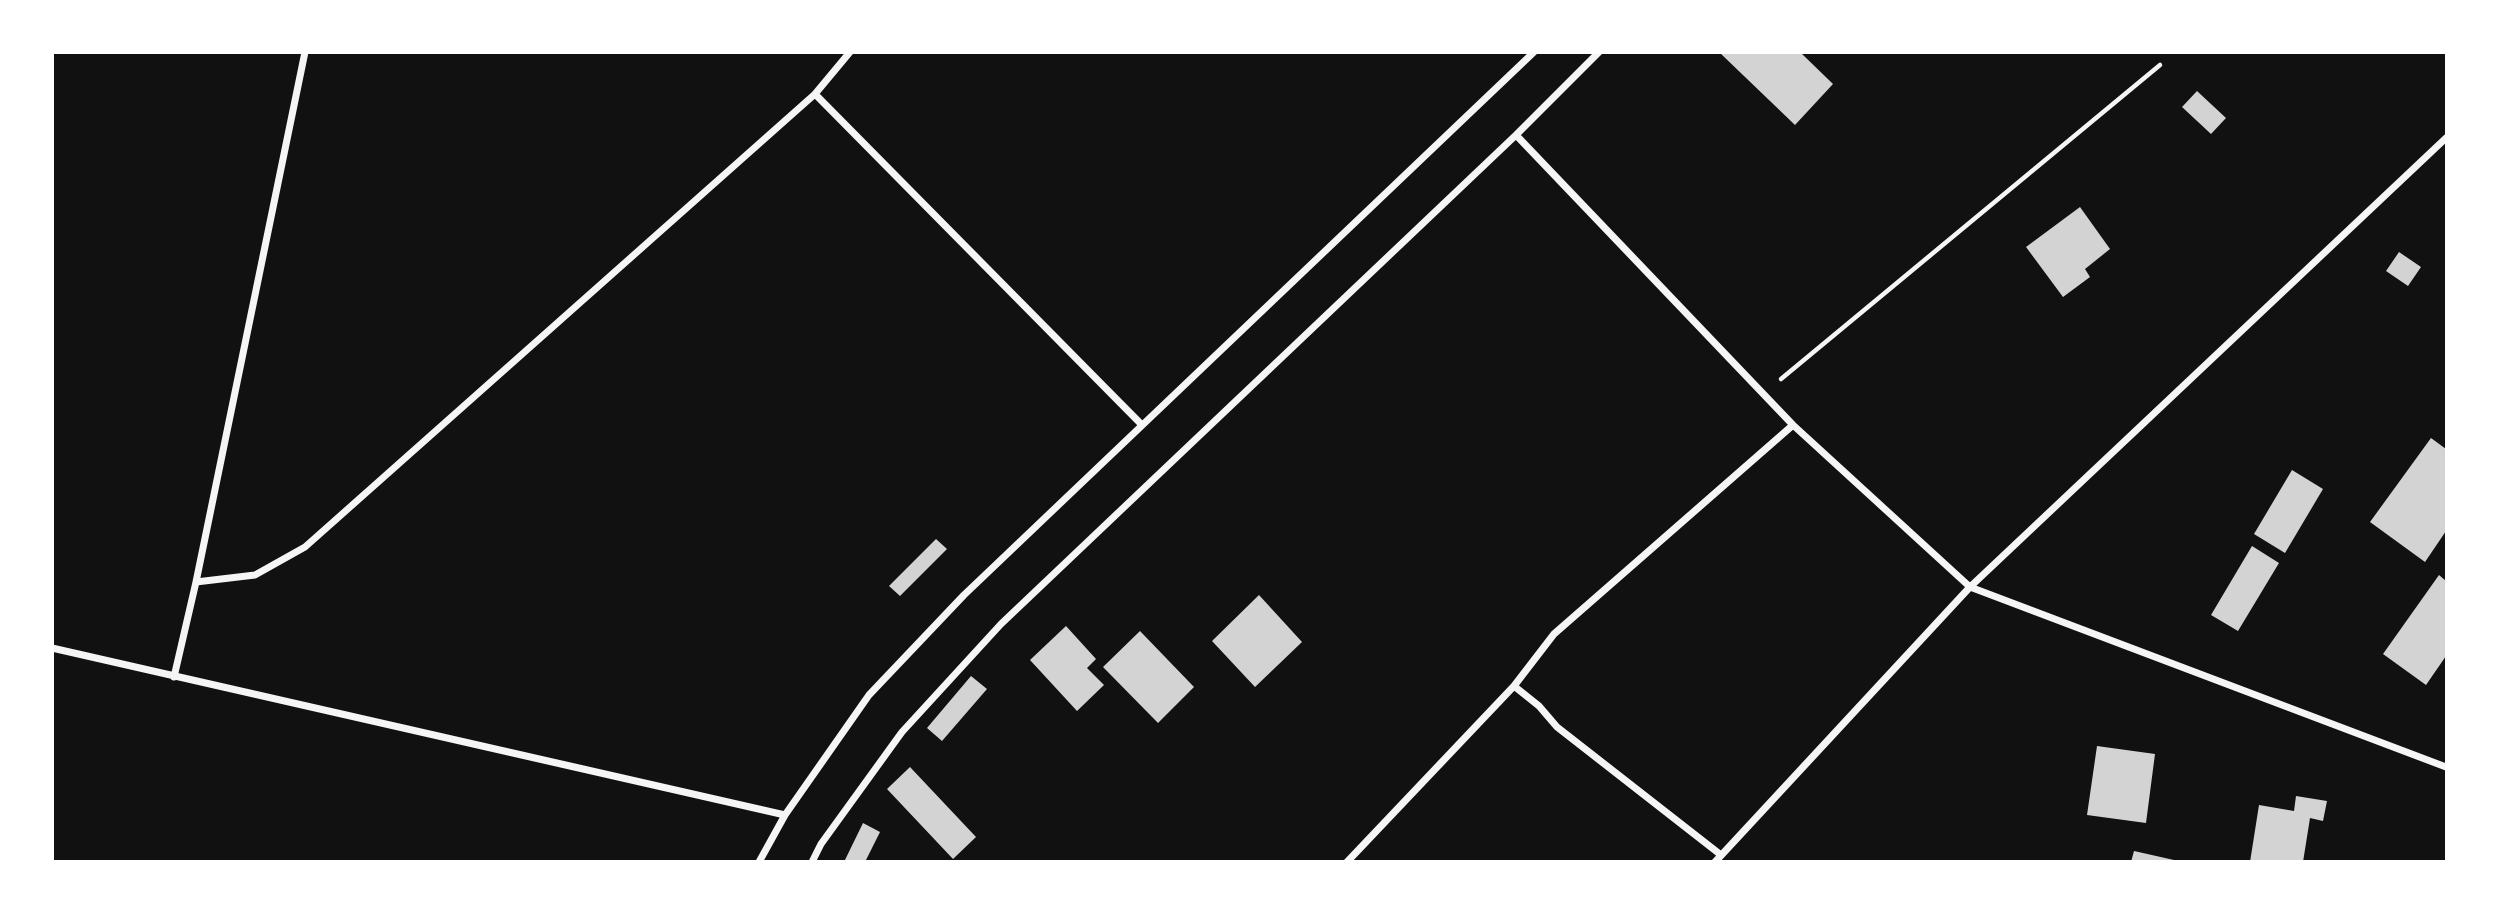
<!DOCTYPE html>
<html>
<head>
<meta charset="utf-8">
<style>
	body { margin:0 }
	#map { position:relative; width:2499px; height:914px; overflow:hidden; background:#111; font-family:"Work Sans",sans-serif }
	canvas { display:block }
	.frame { position:absolute; inset:0; border:54px solid #fff; pointer-events:none }
</style>
</head>
<body>
<div id="map">
<canvas width="2499" height="914"></canvas>
<div class="frame"></div>
</div>
<script>
const context = document.querySelector('canvas').getContext('2d');
context.lineJoin = 'round';
function fill(path, color) { context.fillStyle = color; context.fill(path, 'evenodd'); }
const shape = rows => new Path2D(rows.map(r => 'M' + r).join(''));
function strokePath(path, color, width, dash) { context.strokeStyle = color; context.lineWidth = width; context.lineCap = dash ? 'butt' : 'round'; context.setLineDash(dash || []); context.stroke(path); }
fill(shape([
	[1719,52,1800,52,1833,84,1795,125],
	[2197,91,2226,118,2211,134,2182,107],
	[2080,207,2110,249,2085,269,2090,277,2063,297,2026,247],
	[2399,252,2421,267,2408,286,2386,271],
	[2431,438,2446,449,2446,531,2425,562,2370,522],
	[2292,470,2323,489,2285,553,2254,534],
	[936,539,947,549,900,596,889,586],
	[2252,546,2279,563,2238,631,2211,615],
	[2439,575,2446,581,2446,656,2426,685,2383,654],
	[1259,595,1302,642,1255,687,1212,641],
	[1066,626,1096,659,1087,668,1104,685,1077,711,1030,660],
	[1140,631,1194,687,1158,723,1103,667],
	[971,676,987,689,942,741,927,728],
	[2097,746,2155,754,2146,823,2087,815],
	[910,767,976,837,953,859,887,789],
	[2296,796,2327,801,2323,821,2310,818,2303,862,2250,862,2259,805,2294,811],
	[863,823,880,832,865,862,844,862],
	[2134,851,2174,860,2174,862,2131,862]
]), '#d3d3d3');
strokePath(shape([
	[1781,379,2160,65]
]), '#f5f5f5', 4.5);
strokePath(shape([
	[815,94,850,52],
	[1516,135,1793,425,1970,587,2446,767],
	[196,582,255,575,305,547,815,94,1142,425],
	[52,648,785,815],
	[174,677,196,582,305,52],
	[1721,855,1557,727,1539,706,1514,686,1554,634,1793,425],
	[759,862,785,815,869,695,964,595,1534,52],
	[812,862,821,844,902,732,1001,624,1516,135,1599,52],
	[1347,862,1514,686],
	[1715,862,1970,587,2446,138]
]), '#f5f5f5', 7);
</script>
</body>
</html>
